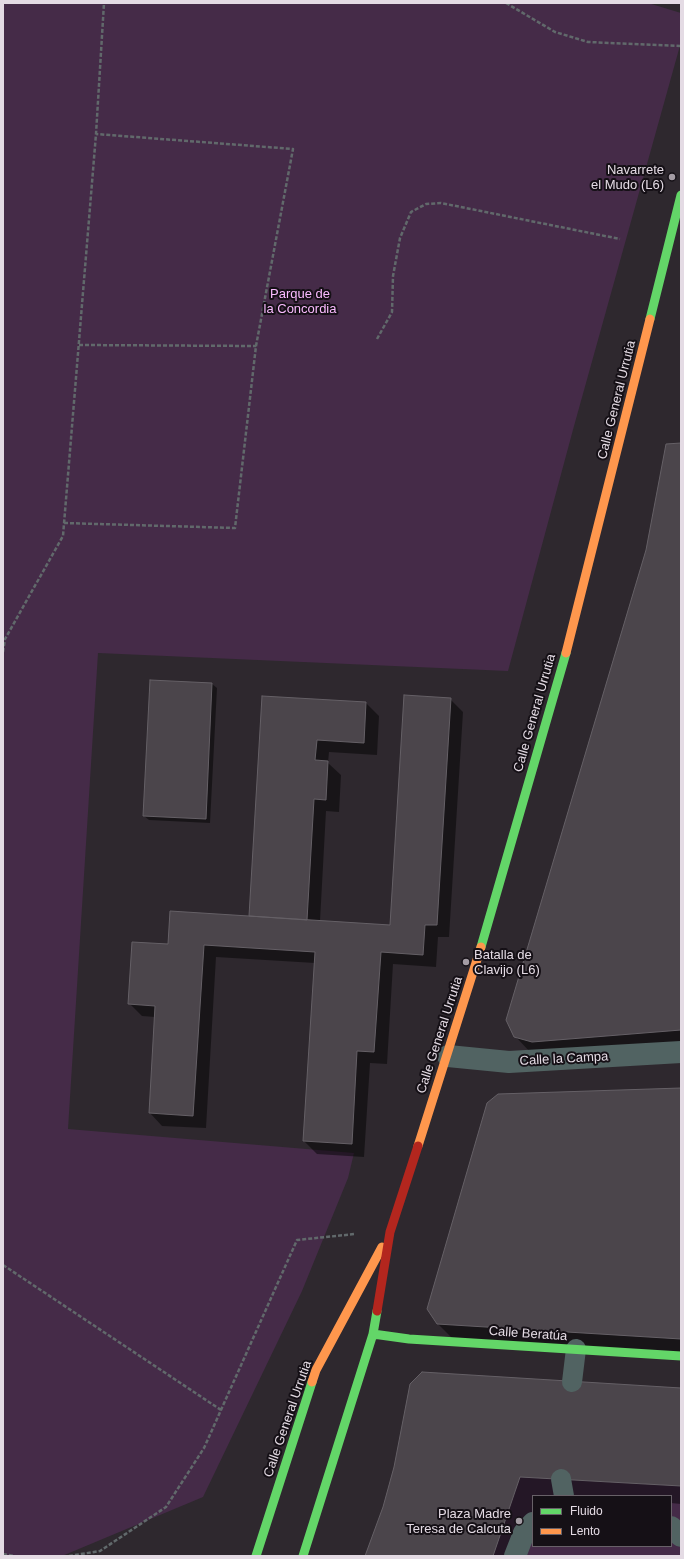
<!DOCTYPE html>
<html>
<head>
<meta charset="utf-8">
<style>
	body { margin:0 }
	#map { position:relative; width:684px; height:1559px; overflow:hidden; background:#2e282e; font-family:Arial,sans-serif }
	canvas { display:block }
	.frame { position:absolute; inset:0; border:4px solid #e4dbe4; pointer-events:none }
	.legend { position:absolute; left:532px; top:1495px; width:140px; height:52px; box-sizing:border-box; background:#151016; border:1px solid #686168; margin:0; padding:5px 7px; list-style:none; font-size:12px; color:#e4dbe4 }
	.legend li { display:flex; align-items:center; gap:8px; height:20px }
	.legend b { width:20px; border:1px solid #686168 }
</style>
</head>
<body>
<div id="map">
<canvas width="684" height="1559"></canvas>
<div class="frame"></div>
<ul class="legend">
<li><b style="height:5px;background:#63d668"></b>Fluido</li>
<li><b style="height:5px;background:#ff974d"></b>Lento</li>
</ul>
</div>
<script>
const context = document.querySelector('canvas').getContext('2d');
context.lineJoin = 'round';
function fill(path, color) { context.fillStyle = color; context.fill(path, 'evenodd'); }
const shape = rows => new Path2D(rows.map(r => 'M' + r).join(''));
function strokePath(path, color, width, dash) { context.strokeStyle = color; context.lineWidth = width; context.lineCap = dash ? 'butt' : 'round'; context.setLineDash(dash || []); context.stroke(path); }
function label(font, color, halo, rows, align = 'center') {
  context.font = font + ' Arial,sans-serif'; context.lineWidth = 4; context.setLineDash([]); context.textBaseline = 'middle'; context.strokeStyle = halo; context.fillStyle = color; for (const [text, x, y, turn = 0] of rows) {
    context.save(); context.translate(x, y); context.rotate((+turn || 0) * Math.PI / 180); context.textAlign = isNaN(turn) ? turn : align; if (halo) context.strokeText(text, 0, 0); context.fillText(text, 0, 0); context.restore();
  }
}
fill(shape([
	[3,3,648,3,681,13,681,42,574,426,508,671,98,653,68,1129,354,1153,348,1178,302,1291,203,1497,62,1556,3,1556],
	[520,1477,681,1486,681,1556,493,1556],
	[533,1496,671,1496,671,1546,533,1546]
]), '#452b48');
fill(shape([
	[681,444,681,1046,530,1052,515,1036,647,550],
	[151,681,212,684,217,688,210,823,149,820,144,816],
	[263,697,366,703,379,716,377,755,329,752,328,763,341,775,339,812,326,811,320,921,391,926,450,699,463,712,449,937,438,937,436,967,393,964,387,1064,370,1063,364,1157,317,1154,304,1141,315,963,216,957,206,1128,162,1126,150,1113,155,1017,142,1016,129,1003,169,945,250,917],
	[681,1089,681,1356,457,1343,438,1324],
	[681,1389,681,1504,671,1503,671,1496,533,1496,533,1513,518,1556,366,1556]
]), '#0007');
const building = shape([
	[681,443,681,1030,532,1042,514,1037,506,1020,646,550,666,444,681,443],
	[150,680,212,683,206,819,143,816,150,680],
	[404,695,451,698,437,925,425,925,423,955,381,952,374,1052,357,1051,352,1144,303,1141,315,952,204,945,193,1116,149,1113,155,1006,128,1004,132,942,168,944,170,911,390,925,404,695],
	[262,696,366,702,364,743,317,740,315,760,328,761,326,800,314,799,307,920,249,916,262,696],
	[681,1088,681,1339,437,1324,427,1309,487,1103,498,1094,681,1088],
	[422,1372,681,1388,681,1486,520,1477,493,1556,365,1556,383,1507,394,1467,410,1384,422,1372]
]);
fill(building, '#4b454b');
strokePath(building, '#656066', 1);
strokePath(shape([
	[506,3,555,32,588,42,681,46],
	[377,339,392,312,393,276,400,238,411,212,426,204,441,203,620,239],
	[79,345,256,346],
	[64,523,235,528,256,346,293,149,96,134],
	[3,652,5,639,63,536,96,134,104,3],
	[3,1265,221,1410],
	[3,1554,15,1556],
	[69,1556,100,1551,166,1507,204,1448,297,1240,355,1234]
]), '#61696b', 2.5, [4, 2]);
strokePath(shape([
	[572,1382,576,1349],
	[561,1479,564,1496]
]), '#516362', 20);
strokePath(shape([
	[448,1056,509,1062,681,1052],
	[671,1527,681,1536],
	[515,1556,524,1533,533,1523]
]), '#516362', 22);
strokePath(shape([
	[650,319,681,195],
	[481,947,566,653],
	[373,1334,409,1339,681,1356],
	[256,1556,312,1382],
	[303,1556,373,1334,377,1311]
]), '#63d668', 9);
strokePath(shape([
	[566,653,650,319],
	[418,1146,481,947],
	[312,1382,316,1370,382,1247]
]), '#ff974d', 9);
strokePath(shape([
	[377,1311,390,1232,418,1146]
]), '#b3261e', 9);
for (const [x, y, r, color] of [
	[672,177,4,"#a49ca4"],
	[466,962,4,"#a49ca4"],
	[519,1521,4,"#a49ca4"]
]) { const dot = new Path2D(); dot.arc(x, y, r, 0, 2 * Math.PI); context.fillStyle = color; context.fill(dot); strokePath(dot, '#151016', 1.5); }
label('13px', '#e4dbe4', '#151016', [
	["Navarrete",664,170],
	["el Mudo (L6)",664,185],
	["Batalla de",474,955,"left"],
	["Clavijo (L6)",474,970,"left"],
	["Plaza Madre",511,1514],
	["Teresa de Calcuta",511,1529]
], 'right');
label('13px', '#fabbff', '#151016', [
	["Parque de",300,294],
	["la Concordia",300,309]
]);
label('13px', '#e4dbe4', '#151016', [
	["Calle General Urrutia",617,400,-76],
	["Calle General Urrutia",535,713,-74],
	["Calle General Urrutia",440,1035,-72],
	["Calle la Campa",564,1059,-3],
	["Calle Beratúa",528,1334,4],
	["Calle General Urrutia",288,1419,-71]
]);
</script>
</body>
</html>
